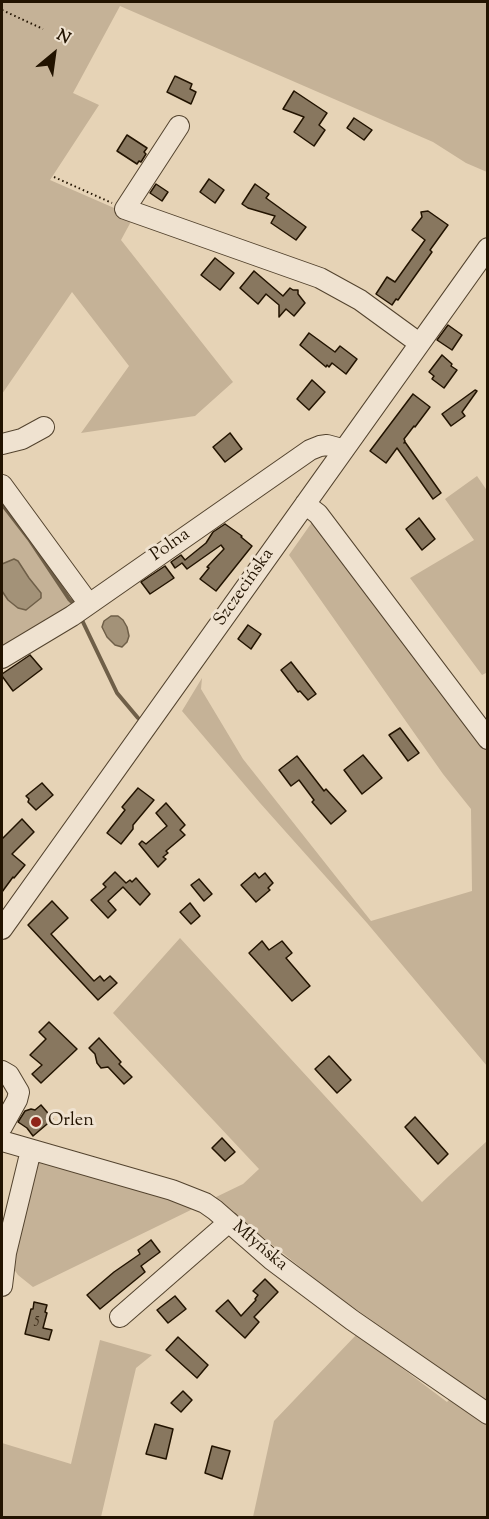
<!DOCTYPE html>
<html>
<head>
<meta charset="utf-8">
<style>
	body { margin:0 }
	#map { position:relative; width:489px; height:1519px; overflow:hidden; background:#e6d3b6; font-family:"Sorts Mill Goudy",serif }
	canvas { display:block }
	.frame { position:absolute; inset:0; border:3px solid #221300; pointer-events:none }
	.north { position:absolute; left:24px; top:24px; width:60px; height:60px; -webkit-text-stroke:4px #efe2d0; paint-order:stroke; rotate:29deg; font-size:16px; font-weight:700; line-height:24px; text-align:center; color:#221300 }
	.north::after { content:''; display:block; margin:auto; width:21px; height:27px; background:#221300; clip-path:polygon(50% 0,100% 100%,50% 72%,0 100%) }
</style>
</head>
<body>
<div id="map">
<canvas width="489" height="1519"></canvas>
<div class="frame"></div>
<div class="north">N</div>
</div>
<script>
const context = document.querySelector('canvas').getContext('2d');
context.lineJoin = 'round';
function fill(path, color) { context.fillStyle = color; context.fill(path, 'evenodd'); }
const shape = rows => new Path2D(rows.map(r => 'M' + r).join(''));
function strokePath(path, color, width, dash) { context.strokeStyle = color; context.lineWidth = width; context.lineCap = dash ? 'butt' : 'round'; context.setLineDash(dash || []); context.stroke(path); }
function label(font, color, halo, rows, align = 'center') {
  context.font = font + ' "Sorts Mill Goudy",serif'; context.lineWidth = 6; context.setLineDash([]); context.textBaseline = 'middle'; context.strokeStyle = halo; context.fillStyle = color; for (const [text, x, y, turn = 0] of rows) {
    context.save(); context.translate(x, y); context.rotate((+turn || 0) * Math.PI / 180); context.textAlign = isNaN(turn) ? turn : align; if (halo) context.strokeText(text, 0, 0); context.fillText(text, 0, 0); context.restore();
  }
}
fill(shape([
	[2,2,487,2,487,172,466,163,433,142,120,6,73,93,99,105,50,180,121,211,134,216,121,240,233,382,195,416,81,433,129,366,72,292,2,394],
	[477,476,488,492,488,672,482,675,410,578,474,540,445,499],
	[2,491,80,602,2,647],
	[315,518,487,746,487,1066,367,923,260,803,182,711,202,678,201,689,243,759,371,921,472,891,471,809,443,774,289,555],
	[180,938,422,1202,449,1176,487,1141,487,1517,253,1517,274,1421,357,1334,447,1402,462,1385,456,1379,330,1291,214,1198,243,1184,259,1169,113,1013],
	[36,1159,199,1206,33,1287,18,1275,11,1265],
	[100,1340,152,1355,136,1368,101,1517,2,1517,2,1443,71,1464]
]), '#c5b297');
const water = shape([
	[14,559,18,561,29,578,41,593,41,598,26,610,18,608,8,600,2,591,2,564,14,559],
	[111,616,118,616,123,620,127,627,129,636,127,642,122,647,115,645,107,637,102,627,104,621,111,616]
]);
fill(water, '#a39278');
strokePath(water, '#6f5f48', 1.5);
strokePath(shape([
	[2,504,29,539,69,599,75,605],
	[81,618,117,693,138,718]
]), '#6f5f48', 4);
const building = shape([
	[175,76,192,84,190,89,196,92,191,104,167,92,175,76],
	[294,91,327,113,319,125,325,130,314,146,294,132,304,117,283,109,294,91],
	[354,118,372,130,364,140,347,128,354,118],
	[127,135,147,148,144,152,146,154,141,162,139,161,137,164,117,151,127,135],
	[209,179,224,190,215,203,200,192,209,179],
	[156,184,168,192,162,201,150,193,156,184],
	[255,184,269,194,266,198,306,227,296,240,271,223,275,216,248,208,242,204,255,184],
	[428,211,448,225,430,250,432,252,398,300,396,299,392,305,376,294,387,277,395,282,425,240,412,230,422,217,421,212,428,211],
	[215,258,234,273,220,290,201,275,215,258],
	[254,271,283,296,290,288,293,290,298,290,298,294,305,303,294,316,286,309,279,317,279,305,266,294,258,304,240,288,254,271],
	[448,325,462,335,452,350,437,340,448,325],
	[309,333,335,352,340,346,357,359,346,374,332,363,329,367,327,365,326,367,300,345,309,333],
	[442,355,452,364,451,366,457,370,444,388,432,379,434,376,429,372,442,355],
	[312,380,325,392,309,410,297,399,312,380],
	[475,390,477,391,462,412,465,416,451,426,442,414,475,390],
	[413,394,430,407,415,427,414,426,404,439,405,441,404,443,405,442,441,493,433,499,397,448,386,463,370,451,413,394],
	[230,433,242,449,225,462,213,447,230,433],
	[419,518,435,539,422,550,406,529,419,518],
	[225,524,242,536,241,537,252,546,216,591,200,579,209,568,207,567,224,549,221,545,187,569,182,563,175,568,171,562,181,555,185,560,206,543,213,532,225,524],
	[165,566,174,578,150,594,141,582,165,566],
	[248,625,261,634,251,649,238,639,248,625],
	[30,655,42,669,13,691,2,676,2,674,30,655],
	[291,662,316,694,308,700,300,691,298,692,281,670,291,662],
	[400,728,419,753,408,761,389,735,400,728],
	[363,755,382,778,362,794,344,770,363,755],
	[297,756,324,791,326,789,346,811,331,824,312,802,314,800,299,780,291,786,279,770,297,756],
	[42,783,53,795,36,810,28,802,29,799,26,796,42,783],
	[138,788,154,800,133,825,133,829,121,844,107,833,125,810,122,807,138,788],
	[166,803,185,825,180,830,185,835,166,851,168,853,163,857,166,859,158,867,139,844,142,841,146,844,167,826,156,813,166,803],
	[22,819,34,832,12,854,25,865,14,878,13,877,2,892,2,839,22,819],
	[115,872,126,883,130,880,132,882,136,878,150,894,140,905,123,887,108,901,116,910,108,918,91,900,106,887,103,884,115,872],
	[255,873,259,878,265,873,273,883,268,888,270,890,256,902,241,885,255,873],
	[199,879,212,894,204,901,191,885,199,879],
	[52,901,68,918,51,934,94,981,100,976,104,981,110,976,117,983,98,1000,28,925,52,901],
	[190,903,200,916,191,924,180,912,190,903],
	[262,941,269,950,282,941,292,953,286,958,310,986,292,1001,249,953,262,941],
	[49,1022,77,1049,41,1083,32,1074,42,1065,30,1055,46,1039,39,1032,49,1022],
	[99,1038,121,1062,119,1064,132,1077,124,1084,108,1067,101,1068,97,1063,95,1054,89,1048,99,1038],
	[329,1056,351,1080,337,1093,315,1069,329,1056],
	[41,1105,53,1119,33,1136,27,1128,18,1122,25,1111,31,1109,35,1110,41,1105],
	[415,1117,448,1154,438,1164,405,1127,415,1117],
	[222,1138,235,1152,225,1161,212,1148,222,1138],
	[151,1240,160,1252,141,1266,145,1272,100,1309,87,1295,114,1272,140,1254,138,1250,151,1240],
	[265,1279,278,1292,254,1317,259,1322,245,1338,216,1311,228,1300,241,1316,256,1300,255,1299,258,1295,253,1291,265,1279],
	[175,1296,186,1309,168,1323,157,1310,175,1296],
	[34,1302,47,1305,45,1312,47,1313,43,1328,52,1330,49,1340,25,1334,31,1309,33,1309,34,1302],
	[178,1337,208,1365,197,1378,166,1350,178,1337],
	[183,1391,192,1400,181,1412,171,1403,183,1391],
	[155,1424,173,1429,166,1459,146,1454,155,1424],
	[212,1446,230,1451,222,1479,205,1473,212,1446]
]);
fill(building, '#88775f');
strokePath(building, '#221300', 1.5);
const minor = shape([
	[179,126,125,209,320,278,360,300,419,343],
	[2,444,22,439,44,427],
	[2,485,89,604],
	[305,504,318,514,488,739],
	[2,658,72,616,310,450,320,446,327,445,338,448,343,451],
	[2,929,488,248],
	[2,1071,9,1075,19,1092,17,1100,2,1127],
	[2,1141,172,1190,205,1203,215,1210,272,1260,352,1320,488,1414],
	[2,1286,6,1253,31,1150],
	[120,1317,229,1222]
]);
strokePath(minor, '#53432e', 22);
strokePath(shape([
	[2,10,43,29],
	[54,177,112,203]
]), '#221300', 2, [1.5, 3]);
strokePath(minor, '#efe2d0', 20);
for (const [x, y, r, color] of [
	[36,1122,6,"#8f2418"]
]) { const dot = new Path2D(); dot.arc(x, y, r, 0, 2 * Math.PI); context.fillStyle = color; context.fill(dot); strokePath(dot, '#efe2d0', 2); }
label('15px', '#3c2c18', null, [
	["5",37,1320]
]);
label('18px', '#221300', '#efe2d0', [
	["Polna",171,546,-35],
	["Szczecińska",245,588,-55],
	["Młyńska",259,1247,40]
]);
label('18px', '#221300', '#efe2d0', [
	["Orlen",48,1122]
], 'left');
</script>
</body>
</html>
